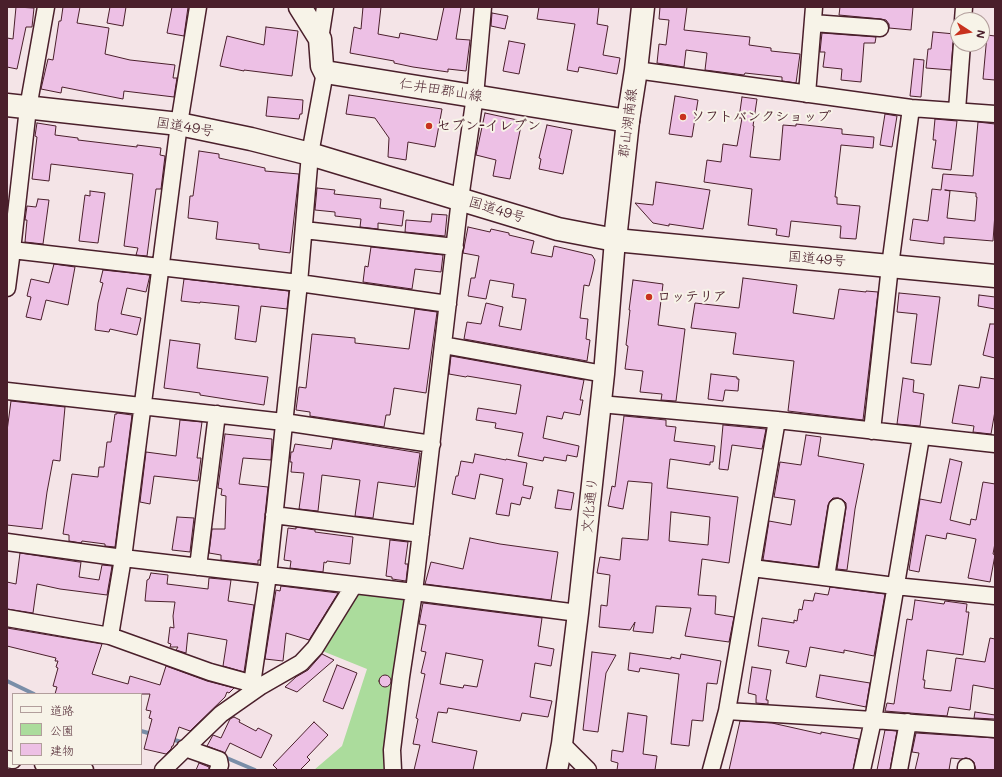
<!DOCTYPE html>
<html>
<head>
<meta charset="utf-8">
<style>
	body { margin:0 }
	#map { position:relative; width:1002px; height:777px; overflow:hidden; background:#f4e4e7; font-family:Mali,"Klee One",sans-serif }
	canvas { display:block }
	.frame { position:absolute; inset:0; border:8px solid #4a1f2b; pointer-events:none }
	.legend { position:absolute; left:12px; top:693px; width:130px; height:72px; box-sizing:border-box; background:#f7f3e8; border:1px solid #b29e9c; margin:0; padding:5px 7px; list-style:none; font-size:12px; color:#4a1f2b }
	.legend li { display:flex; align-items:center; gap:8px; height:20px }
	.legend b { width:20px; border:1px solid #b29e9c }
	.north { position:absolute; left:950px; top:12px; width:40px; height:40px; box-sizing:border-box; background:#f7f3e8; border:1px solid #b29e9c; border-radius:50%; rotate:102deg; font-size:11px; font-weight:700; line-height:16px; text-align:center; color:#4a1f2b }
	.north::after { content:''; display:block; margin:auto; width:14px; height:18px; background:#c8321e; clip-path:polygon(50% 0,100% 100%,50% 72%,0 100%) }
</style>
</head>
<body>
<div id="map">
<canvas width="1002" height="777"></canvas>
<div class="frame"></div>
<ul class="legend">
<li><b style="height:5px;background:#f7f3e8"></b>道路</li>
<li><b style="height:11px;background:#abdc9c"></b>公園</li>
<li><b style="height:11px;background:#edc0e5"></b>建物</li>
</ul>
<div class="north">N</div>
</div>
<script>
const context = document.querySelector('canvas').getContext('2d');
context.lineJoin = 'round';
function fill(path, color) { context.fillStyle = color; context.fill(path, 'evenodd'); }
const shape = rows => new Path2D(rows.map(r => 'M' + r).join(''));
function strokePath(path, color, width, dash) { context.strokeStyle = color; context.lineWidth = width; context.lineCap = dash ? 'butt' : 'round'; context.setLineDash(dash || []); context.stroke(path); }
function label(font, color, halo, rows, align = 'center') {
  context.font = font + ' Mali,"Klee One",sans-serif'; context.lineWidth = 4; context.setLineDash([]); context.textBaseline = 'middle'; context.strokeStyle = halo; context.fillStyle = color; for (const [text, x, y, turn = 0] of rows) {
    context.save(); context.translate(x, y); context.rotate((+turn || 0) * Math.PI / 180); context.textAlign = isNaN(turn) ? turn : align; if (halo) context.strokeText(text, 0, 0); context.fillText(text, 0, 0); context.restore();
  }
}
fill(shape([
	[357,593,407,596,385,770,314,770,342,746,367,669,320,650]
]), '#abdc9c');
strokePath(shape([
	[7,681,34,694],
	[141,731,152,734],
	[171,739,185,743],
	[222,756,255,770]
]), '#7a8ea8', 4);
const building = shape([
	[16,7,34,8,32,27,26,27,17,69,7,67,7,38,13,39,16,7],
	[63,7,80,7,77,23,109,28,105,54,130,60,175,65,173,78,177,78,174,97,124,91,123,99,62,87,61,93,41,89,48,59,53,60,59,21,61,21,63,7],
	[110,7,126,7,123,26,107,23,110,7],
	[172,7,188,7,184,36,167,33,172,7],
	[363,7,381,7,378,34,399,38,400,33,437,40,444,7,461,7,456,39,470,40,466,71,448,69,448,72,413,67,394,63,394,61,350,53,354,27,361,29,363,7],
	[539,7,599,7,597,24,608,26,603,55,620,58,617,74,579,67,578,72,567,70,575,24,537,19,539,7],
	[660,7,687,7,684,30,750,37,749,45,771,48,771,51,800,54,796,83,782,81,782,77,745,73,744,75,705,70,707,53,686,50,684,67,657,63,659,44,666,45,669,20,659,19,660,7],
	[840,7,913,7,911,30,889,28,889,24,886,20,881,19,839,15,840,7],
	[492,13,508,16,505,29,491,26,492,13],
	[266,27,298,31,292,76,244,70,244,71,220,66,227,36,264,45,266,27],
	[933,32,955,34,953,43,951,70,926,68,928,49,931,49,933,32],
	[822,33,876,37,875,43,864,43,861,82,841,80,842,69,823,67,825,52,820,52,822,33],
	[987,35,995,36,995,80,983,79,987,35],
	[509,41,525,44,519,74,503,71,509,41],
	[914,59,924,60,921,97,910,96,914,59],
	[349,95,442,109,435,147,408,142,406,160,388,157,389,138,375,118,346,114,349,95],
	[675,96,698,100,692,137,669,134,675,96],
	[268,97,303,100,302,114,300,114,299,119,266,116,268,97],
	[742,97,757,99,753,126,754,126,750,157,780,160,783,125,796,126,796,124,842,129,842,134,874,137,873,148,841,145,835,197,837,197,837,204,860,206,856,239,840,238,841,226,791,221,789,237,776,235,777,229,748,225,752,189,704,182,707,160,721,162,723,144,737,146,742,118,739,118,742,97],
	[485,113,522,121,510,179,493,176,496,160,476,155,485,113],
	[885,114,897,116,892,147,880,145,885,114],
	[935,119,957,121,951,170,932,168,936,140,933,140,935,119],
	[978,122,995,124,995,213,993,241,944,237,944,244,910,240,913,219,928,221,932,189,941,190,943,174,973,176,978,122],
	[945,190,976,193,976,197,977,197,975,221,947,218,950,191,945,190],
	[37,123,56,126,55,135,78,138,78,140,137,147,137,145,161,148,160,155,165,156,161,189,156,189,147,256,136,255,138,248,124,246,133,174,51,164,49,181,32,179,37,137,35,136,37,123],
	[547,125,572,130,563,174,539,169,541,159,539,158,547,125],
	[199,151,219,154,219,158,265,168,265,171,299,174,290,253,259,249,259,244,216,239,218,222,188,218,190,196,193,196,199,151],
	[656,182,710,190,703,229,669,224,669,226,653,223,635,203,653,205,656,182],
	[317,188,335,190,334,194,381,199,380,208,404,211,402,226,378,223,378,229,360,227,361,219,335,216,335,212,315,210,317,188],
	[90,191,105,193,98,243,79,241,85,195,90,196,90,191],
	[38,199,49,200,43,244,25,242,27,220,25,220,27,206,36,207,38,199],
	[432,214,447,215,445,236,405,232,406,220,431,222,432,214],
	[468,227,490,232,491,229,509,233,509,235,534,241,531,253,552,257,554,246,592,255,595,260,593,271,589,286,584,285,580,318,588,319,586,339,590,340,587,361,464,339,467,322,481,324,486,303,503,307,499,326,521,330,526,299,512,297,514,284,490,280,486,299,468,296,471,278,475,278,479,256,463,253,468,227],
	[371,247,443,255,441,272,415,269,412,289,363,282,365,266,368,267,371,247],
	[54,264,75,267,68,305,46,300,41,320,26,317,31,297,27,296,31,279,49,283,54,264],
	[103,270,150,275,146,292,127,288,121,314,141,318,137,335,110,329,109,332,95,330,98,303,103,283,100,282,103,270],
	[743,278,797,285,793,313,834,319,839,289,866,292,866,291,878,292,863,420,788,411,794,361,733,354,736,333,691,328,695,303,739,308,743,278],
	[184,279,289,291,287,309,261,306,256,342,235,339,239,306,200,302,200,303,181,301,184,279],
	[633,280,663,284,658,325,685,329,676,401,661,400,662,394,640,392,643,371,625,369,628,346,626,345,630,310,629,310,633,280],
	[899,293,940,297,931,365,911,363,917,314,897,312,899,293],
	[979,295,995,297,995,309,978,306,979,295],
	[415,309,437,312,426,393,394,388,390,415,386,415,384,427,310,416,310,412,296,410,299,387,306,388,312,334,355,338,355,343,409,349,415,309],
	[990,324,995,324,995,358,983,355,990,324],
	[170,340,200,344,197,368,268,377,264,405,200,395,200,393,164,388,170,340],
	[451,356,584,380,580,400,583,400,580,415,564,412,562,419,547,416,543,438,579,446,577,457,567,455,566,461,544,457,543,461,518,456,523,433,495,428,496,423,476,420,478,408,516,414,521,385,467,376,466,377,449,374,451,356],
	[711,374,737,377,737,379,739,379,738,391,725,390,723,401,708,399,711,374],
	[981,377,995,379,995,411,991,434,973,432,974,426,952,423,959,385,979,388,981,377],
	[903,378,914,380,913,392,924,394,920,426,897,424,903,378],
	[11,401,65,407,60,461,53,460,47,492,42,529,7,525,7,431,11,401],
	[117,413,132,415,115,547,105,546,105,544,82,541,81,543,69,541,69,535,63,534,72,474,98,477,99,467,104,467,107,442,111,442,115,414,117,414,117,413],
	[624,416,666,420,666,426,676,427,674,441,715,446,713,462,710,462,710,465,670,459,667,488,738,497,729,563,702,559,698,595,716,596,715,614,734,617,729,642,685,636,691,608,656,606,653,633,633,631,635,622,630,630,599,627,601,605,607,606,610,575,597,573,600,557,620,560,622,538,648,540,652,483,628,481,623,509,608,506,612,486,615,487,624,416],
	[671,512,710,517,708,545,669,541,671,512],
	[180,420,202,422,197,458,201,458,198,481,154,476,150,504,140,502,146,452,176,456,180,420],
	[723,425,766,429,762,449,732,445,728,470,719,469,723,425],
	[225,434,272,439,271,460,243,458,239,484,268,487,260,560,258,560,258,564,221,560,221,555,209,553,212,529,225,529,226,496,221,495,222,489,218,488,225,434],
	[806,435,821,437,818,456,864,464,855,509,847,570,837,569,846,508,846,503,843,500,838,498,833,498,830,501,828,505,818,567,763,560,769,521,791,525,795,500,774,497,780,462,801,465,806,435],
	[333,439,420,453,415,487,378,482,373,518,355,516,360,480,322,475,318,511,299,509,304,473,291,472,292,462,290,462,291,452,293,452,295,444,331,449,333,439],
	[475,454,506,460,506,459,527,463,523,485,533,487,530,499,522,497,520,505,511,503,509,516,496,514,503,479,480,474,475,499,452,494,456,476,458,476,461,461,473,463,475,454],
	[950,459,962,462,950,520,970,525,971,519,976,520,983,482,995,484,995,543,993,554,995,555,990,582,968,578,976,539,947,533,946,539,926,535,919,572,909,570,920,499,941,503,950,459],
	[558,490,574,493,571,510,555,508,558,490],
	[177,517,194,518,190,552,172,550,177,517],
	[296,527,315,530,315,532,353,537,350,564,327,561,326,563,324,562,323,572,290,568,291,561,284,560,288,528,296,529,296,527],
	[470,538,500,544,558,552,551,600,425,584,431,562,463,569,470,538],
	[390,540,408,542,405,564,408,564,406,581,392,579,392,577,386,576,390,540],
	[20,553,79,562,81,562,79,577,99,580,102,565,112,566,107,595,60,589,37,584,33,613,7,609,7,582,16,584,20,553],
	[151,573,168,575,167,584,208,589,209,578,231,580,228,601,254,605,244,672,223,666,227,640,188,633,186,653,176,650,178,647,170,647,171,644,168,643,170,627,174,628,173,616,175,602,145,601,147,580,149,579,151,573],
	[281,586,338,593,309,640,286,633,283,661,265,659,276,590,280,591,281,586],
	[830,587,885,594,874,656,844,650,844,653,810,647,806,667,786,663,789,651,758,646,762,618,794,623,794,620,797,621,799,609,802,610,804,600,813,601,815,593,828,595,830,587],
	[915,600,944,604,945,601,967,604,966,612,969,612,963,655,927,650,923,680,925,680,924,688,951,691,956,658,985,662,990,638,995,639,995,689,973,685,970,710,949,707,947,716,885,711,887,703,894,704,907,619,912,620,915,600],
	[423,603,542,618,538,646,554,649,551,666,535,663,530,697,552,701,548,717,522,713,520,721,448,708,447,713,438,712,432,742,477,751,473,770,414,770,420,745,413,744,418,719,416,718,425,674,421,673,426,652,421,651,426,625,419,624,423,603],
	[446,653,483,660,477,687,464,685,463,688,440,684,446,653],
	[7,628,102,644,92,674,128,684,130,676,160,685,166,666,207,681,234,688,229,693,227,692,225,697,190,731,179,727,173,746,172,746,171,749,166,754,144,749,152,719,149,718,151,711,146,710,150,694,55,694,57,687,53,686,58,668,56,667,58,661,55,661,56,658,7,646,7,628],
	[592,652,616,655,606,673,598,732,583,730,592,652],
	[630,653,671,659,671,657,680,659,681,654,721,661,717,684,707,683,703,721,692,720,689,746,671,744,679,674,640,668,639,672,628,670,630,653],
	[322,654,334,660,297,692,285,687,296,677,308,670,322,654],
	[337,665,357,673,343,709,323,701,337,665],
	[752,667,771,670,766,700,768,700,768,704,756,703,756,695,748,693,752,667],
	[820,675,870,683,866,707,816,697,820,675],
	'379 681a6 6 0 1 1 12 0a6 6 0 1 1-12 0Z',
	[975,712,995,715,995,719,974,718,975,712],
	[628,713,647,716,643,754,657,756,655,770,617,770,618,763,611,761,612,750,623,752,628,713],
	[234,717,240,720,239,722,256,731,258,728,272,735,261,758,230,743,225,753,207,746,213,735,221,738,230,719,234,717],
	[740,721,772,723,821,734,821,732,859,739,853,770,729,770,740,721],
	[314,722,328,735,307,757,310,760,300,770,278,770,273,765,314,722],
	[885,730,897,731,890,770,877,770,885,730],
	[916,733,995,738,995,770,976,770,974,762,970,759,966,758,961,759,951,758,949,770,915,770,919,753,912,752,916,733],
	[199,763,209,767,209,770,196,770,199,763]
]);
fill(building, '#edc0e5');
strokePath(building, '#4a1f2b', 1);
const minor = shape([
	[46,7,28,108,12,250,299,283,448,304],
	[963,20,964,7],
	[813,23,880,28],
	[320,39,325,7],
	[636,70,911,108,995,114],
	[807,94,814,7],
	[957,110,962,44],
	[304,230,455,247],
	[7,249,12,250,7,288],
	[443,345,604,374],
	[7,391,284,422,432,444],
	[600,404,777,420,995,444],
	[872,431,890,266,911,108],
	[274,515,421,534],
	[7,542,123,558,414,592,578,613],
	[198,567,217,414],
	[752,568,895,586,995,596],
	[826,577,837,507],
	[7,618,110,636,210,672,261,686],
	[110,636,123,558,179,124,198,7],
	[252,684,268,575,299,283,310,154,325,72],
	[727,711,873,720,995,729],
	[562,744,588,770],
	[185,748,219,760,220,765,218,770],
	[7,759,13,760],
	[43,764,85,770],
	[163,770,221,714,261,686,301,663,315,648,354,585],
	[393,770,392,750,401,677,414,592,460,199,475,96,483,7],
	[711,770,727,711,777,420],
	[862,770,873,720,921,437],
	[899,770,908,722],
	[966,770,966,767]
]);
const tertiary = shape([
	[557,770,562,744,578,613,604,374,615,240]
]);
const secondary = shape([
	[300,7,320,39,322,66,325,72,628,121]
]);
const primary = shape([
	[615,240,628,121,636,70,643,7]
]);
const trunk = shape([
	[7,105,179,124,251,139,310,154,558,229,615,240,995,276]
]);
strokePath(minor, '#4a1f2b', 19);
strokePath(tertiary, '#4a1f2b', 23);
strokePath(secondary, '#4a1f2b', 25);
strokePath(primary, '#4a1f2b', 25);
strokePath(trunk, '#4a1f2b', 25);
strokePath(minor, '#f7f3e8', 16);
strokePath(tertiary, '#f7f3e8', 20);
strokePath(secondary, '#f7f3e8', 22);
strokePath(primary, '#f7f3e8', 22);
strokePath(trunk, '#f7f3e8', 22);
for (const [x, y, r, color] of [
	[683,117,4,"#c8321e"],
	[429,126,4,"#c8321e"],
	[649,297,4,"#c8321e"]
]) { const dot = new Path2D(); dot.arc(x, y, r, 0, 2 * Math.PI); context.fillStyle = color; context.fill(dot); strokePath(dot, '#f7f3e8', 1.5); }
label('14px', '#4a1f2b', '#f7f3e8', [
	["仁井田郡山線",441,90,9],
	["郡山湖南線",628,123,-83],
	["国道49号",185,127,9],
	["国道49号",497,210,17],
	["国道49号",817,259,5],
	["文化通り",590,505,-84]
]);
label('bold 14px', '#4a1f2b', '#f7f3e8', [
	["ソフトバンクショップ",691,117],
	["セブン-イレブン",437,126],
	["ロッテリア",657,297]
], 'left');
</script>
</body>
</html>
